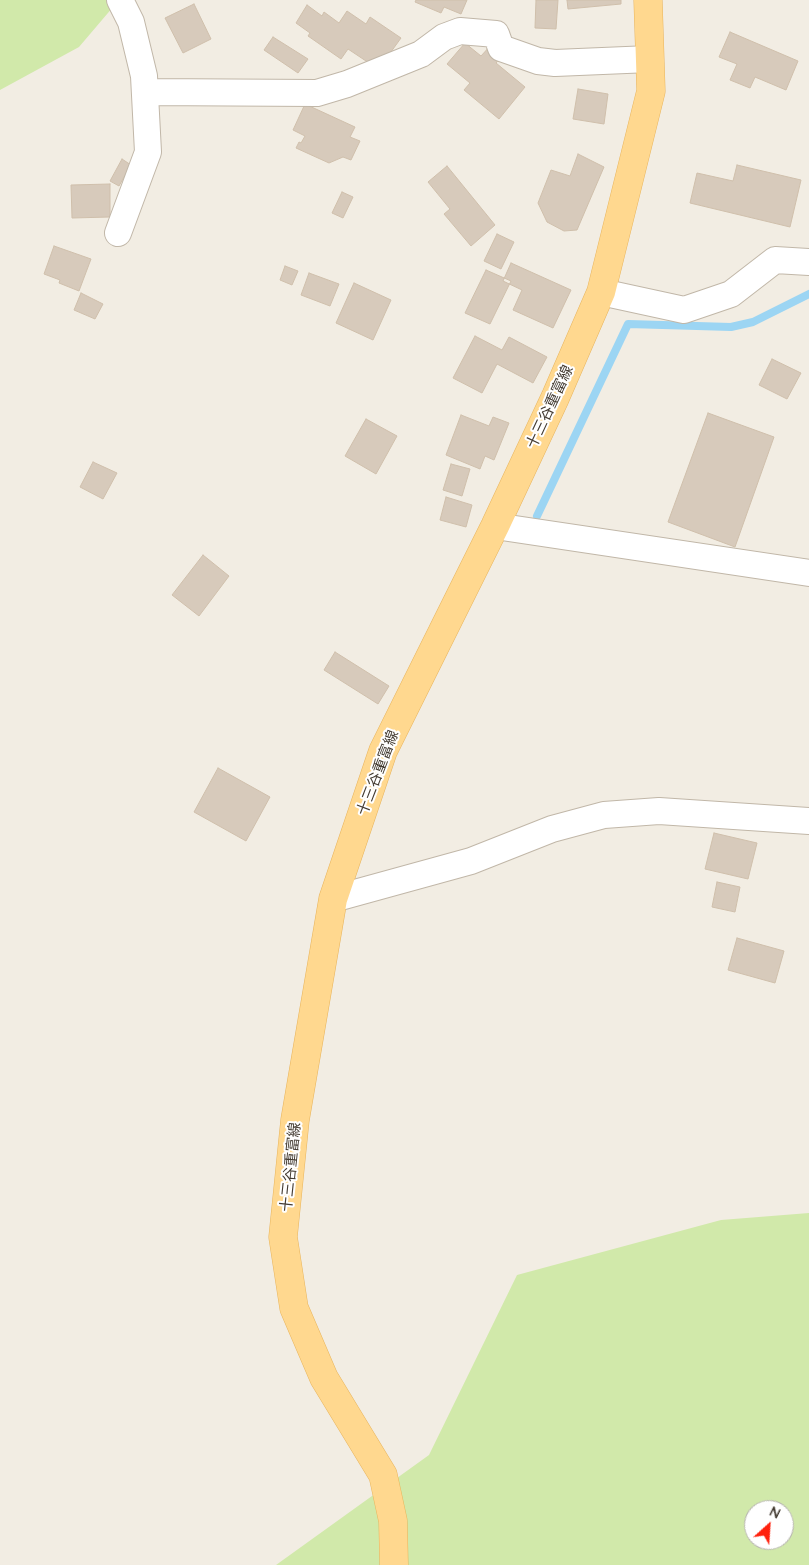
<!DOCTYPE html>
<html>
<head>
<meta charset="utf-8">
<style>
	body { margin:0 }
	#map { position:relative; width:809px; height:1565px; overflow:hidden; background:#f2ede3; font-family:Quicksand,sans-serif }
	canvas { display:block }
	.north { position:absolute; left:744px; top:1500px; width:50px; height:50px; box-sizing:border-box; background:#fff; border:1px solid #b4b1ad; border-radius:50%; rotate:26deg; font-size:14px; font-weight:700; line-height:20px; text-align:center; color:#443c33 }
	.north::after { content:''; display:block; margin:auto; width:18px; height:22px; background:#ff210d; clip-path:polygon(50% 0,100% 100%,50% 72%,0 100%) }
</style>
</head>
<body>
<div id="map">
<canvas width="809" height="1565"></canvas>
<div class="north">N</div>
</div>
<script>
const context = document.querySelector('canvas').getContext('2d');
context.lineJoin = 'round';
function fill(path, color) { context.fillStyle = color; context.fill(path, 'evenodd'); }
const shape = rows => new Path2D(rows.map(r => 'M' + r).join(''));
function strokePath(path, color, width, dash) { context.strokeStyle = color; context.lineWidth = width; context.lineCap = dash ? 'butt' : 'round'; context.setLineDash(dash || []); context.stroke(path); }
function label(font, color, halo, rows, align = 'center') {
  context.font = font + ' Quicksand,"Noto Sans JP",sans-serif'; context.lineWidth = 4; context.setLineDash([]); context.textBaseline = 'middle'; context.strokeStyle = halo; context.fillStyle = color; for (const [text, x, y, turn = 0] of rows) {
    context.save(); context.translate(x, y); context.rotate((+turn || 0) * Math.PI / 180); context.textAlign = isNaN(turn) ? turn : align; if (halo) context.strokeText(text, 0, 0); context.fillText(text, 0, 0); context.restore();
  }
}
fill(shape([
	[0,0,119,0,79,47,0,90],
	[809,1213,809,1565,276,1565,429,1455,517,1275,721,1220],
	[754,1510,784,1510,784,1540,754,1540]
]), '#d1e9aa');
strokePath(shape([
	[537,516,628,324,731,327,753,322,809,294]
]), '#9cd5f3', 8);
const building = shape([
	[416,0,467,0,461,14,444,7,441,13,415,2,416,0],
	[536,0,558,0,556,29,535,28,536,0],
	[567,0,621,0,621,4,568,9,567,0],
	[194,4,211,39,183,53,165,18,194,4],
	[307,5,322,16,324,12,339,23,347,11,366,24,370,17,401,38,388,56,369,63,348,49,341,59,308,36,310,33,296,23,307,5],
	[730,32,798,61,786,90,755,77,750,88,730,80,737,64,719,57,730,32],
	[273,37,308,59,298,73,264,50,273,37],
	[465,43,481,56,491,45,503,55,496,63,525,87,499,119,464,90,470,83,447,64,465,43],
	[578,89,608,94,604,124,573,119,578,89],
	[305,104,355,127,350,137,360,141,351,160,343,157,329,163,296,148,299,142,301,143,305,136,293,130,305,104],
	[578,154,604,167,577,230,564,231,547,222,538,203,551,170,570,176,578,154],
	[122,159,131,165,119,186,110,181,122,159],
	[737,165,801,180,790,227,690,203,697,173,733,181,737,165],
	[447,166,495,225,471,246,444,214,450,209,428,182,447,166],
	[110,184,110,217,72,218,71,185,110,184],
	[342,192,353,197,343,218,332,213,342,192],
	[497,234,514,242,501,269,484,261,497,234],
	[54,246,91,259,79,291,59,283,60,280,44,274,54,246],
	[511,263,571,290,553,328,513,310,522,290,503,281,511,263],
	[285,266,298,271,292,285,280,280,285,266],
	[486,270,511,281,490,324,465,313,486,270],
	[309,273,339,284,330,306,301,295,309,273],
	[354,283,391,300,373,340,336,323,354,283],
	[81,293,103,304,95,319,74,310,81,293],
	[475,336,502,350,509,337,547,357,533,383,497,364,482,393,453,378,475,336],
	[772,359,801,373,787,399,759,385,772,359],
	[708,413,774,437,735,547,668,522,708,413],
	[461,415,489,426,493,417,509,423,494,460,485,456,480,469,446,455,461,415],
	[366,419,397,436,376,474,345,456,366,419],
	[93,462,117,473,103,499,80,487,93,462],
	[451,464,470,469,462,496,443,490,451,464],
	[446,497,472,505,466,527,440,520,446,497],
	[203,555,229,576,199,616,172,595,203,555],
	[335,652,389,686,378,704,324,670,335,652],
	[218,768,270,797,246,841,194,812,218,768],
	[714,833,757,843,748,879,705,869,714,833],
	[717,882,740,887,735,912,712,907,717,882],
	[737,938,784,951,775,983,728,970,737,938]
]);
fill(building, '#d7cabb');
strokePath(building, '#cfbfab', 1);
const minor = shape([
	[145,92,317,93,347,84,421,54,444,37,460,31,496,34,501,48,538,61,555,63,650,59],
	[118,233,148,152,144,76,131,22,120,0],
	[601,292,684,310,731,294,775,260,809,262],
	[495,526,809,573],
	[333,899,471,861,552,829,604,815,659,811,809,821]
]);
const major = shape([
	[394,1565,393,1521,383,1475,324,1378,294,1308,283,1237,295,1120,333,899,383,751,495,526,555,398,601,292,651,91,648,0]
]);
strokePath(minor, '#c1b7a8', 28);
strokePath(major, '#e8b45c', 29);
strokePath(minor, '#fff', 26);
strokePath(major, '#ffd88f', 28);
label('15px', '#443c33', '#fff', [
	["十三谷重富線",550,407,-65],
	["十三谷重富線",378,773,-69],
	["十三谷重富線",291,1167,-84]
]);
</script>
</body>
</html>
